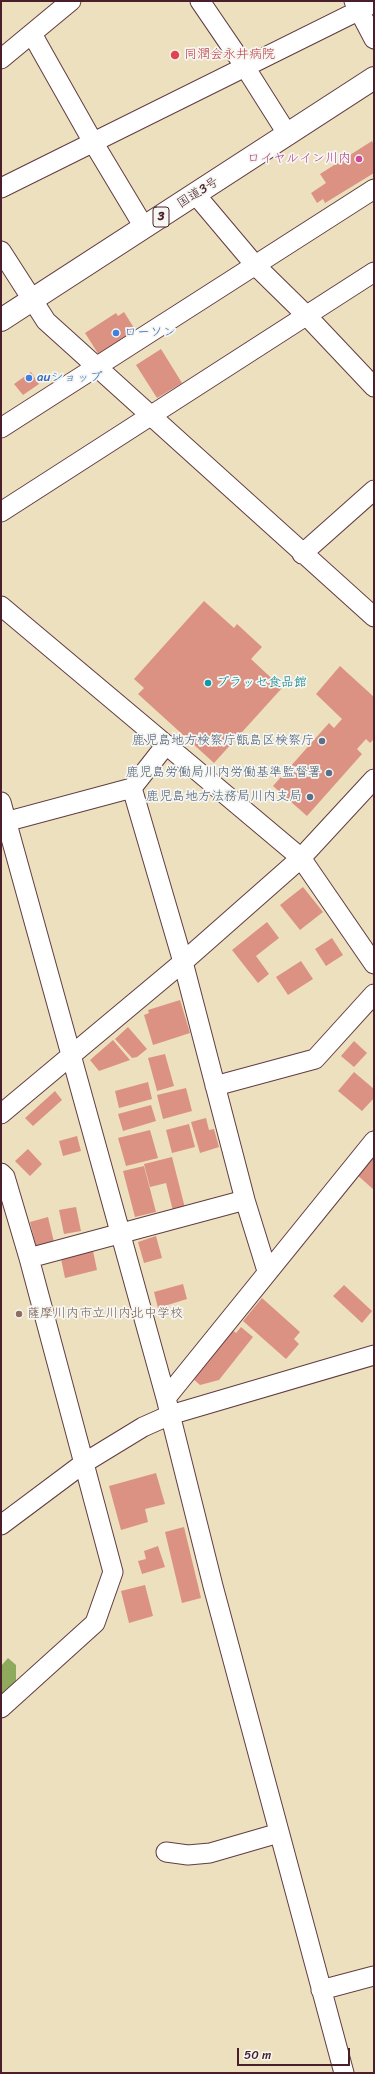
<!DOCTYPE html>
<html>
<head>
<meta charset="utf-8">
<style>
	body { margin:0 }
	#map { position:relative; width:375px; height:2074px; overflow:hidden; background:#ede0bf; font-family:Sriracha,sans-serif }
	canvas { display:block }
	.frame { position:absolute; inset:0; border:2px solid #4a1f2b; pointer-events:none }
	.scale { position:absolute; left:237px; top:2048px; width:113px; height:18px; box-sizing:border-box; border:2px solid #4a1f2b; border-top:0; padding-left:5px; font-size:12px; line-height:14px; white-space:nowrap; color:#4a1f2b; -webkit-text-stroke:3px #f6f6f2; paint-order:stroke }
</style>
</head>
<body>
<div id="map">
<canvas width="375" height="2074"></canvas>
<div class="frame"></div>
<div class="scale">50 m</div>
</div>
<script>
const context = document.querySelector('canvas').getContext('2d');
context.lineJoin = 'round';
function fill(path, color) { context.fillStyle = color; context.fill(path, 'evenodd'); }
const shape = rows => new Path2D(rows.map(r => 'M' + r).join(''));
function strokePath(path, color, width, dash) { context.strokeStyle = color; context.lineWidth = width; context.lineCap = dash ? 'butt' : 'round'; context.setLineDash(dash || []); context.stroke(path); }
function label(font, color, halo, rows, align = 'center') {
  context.font = font + ' Sriracha,"Klee One",sans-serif'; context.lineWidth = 3.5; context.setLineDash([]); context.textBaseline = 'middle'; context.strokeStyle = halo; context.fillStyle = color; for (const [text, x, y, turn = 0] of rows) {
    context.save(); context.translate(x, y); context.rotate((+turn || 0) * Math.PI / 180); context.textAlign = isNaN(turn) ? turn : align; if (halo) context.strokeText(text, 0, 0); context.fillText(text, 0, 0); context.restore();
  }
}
fill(shape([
	[8,1658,16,1665,16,1682,1,1696,1,1666]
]), '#8daa5d');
fill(shape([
	[372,141,374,145,374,173,325,203,323,199,317,203,311,193,326,183,320,174],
	[124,312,136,331,99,355,85,333,116,313,118,316],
	[161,349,182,383,157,398,136,365],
	[31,372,39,384,23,395,14,384],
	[204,601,234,628,237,624,262,647,251,659,282,688,214,763,138,694,144,688,134,679],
	[340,666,374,697,374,739,370,743,366,739,357,749,362,754,307,816,273,786,329,723,334,728,342,719,316,694],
	[303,887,323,912,300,930,280,905],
	[267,922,279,938,256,956,269,974,258,983,232,950],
	[332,938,343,955,326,966,315,949],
	[301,961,313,979,288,995,276,977],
	[180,1000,190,1033,153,1045,144,1015,149,1013,148,1010],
	[128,1027,147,1049,137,1057,132,1058,115,1039],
	[113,1040,130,1060,99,1071,90,1060],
	[354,1041,367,1053,354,1067,341,1056],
	[165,1054,174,1086,157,1091,148,1058],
	[354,1072,374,1089,374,1098,362,1111,338,1091],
	[148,1082,152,1099,119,1108,115,1091],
	[186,1088,192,1111,163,1119,157,1095],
	[55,1091,62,1100,33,1126,25,1118],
	[151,1105,156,1121,123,1131,118,1114],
	[206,1118,209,1130,214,1129,219,1147,200,1153,191,1122],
	[189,1124,195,1147,172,1153,166,1130],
	[150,1130,158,1158,126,1166,118,1138],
	[77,1136,81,1151,63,1156,59,1141],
	[28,1149,42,1164,30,1176,15,1161],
	[371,1155,374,1159,374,1190,355,1173],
	[172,1157,185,1208,173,1211,166,1183,150,1187,144,1164],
	[144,1166,156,1212,135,1217,123,1171],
	[76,1207,81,1231,64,1234,59,1210],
	[48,1217,54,1242,36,1246,30,1222],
	[156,1236,162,1258,144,1263,138,1242],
	[92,1246,97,1270,65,1278,60,1254],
	[183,1284,187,1299,158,1308,154,1292],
	[344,1285,372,1311,362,1323,333,1296],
	[262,1298,300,1332,294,1339,299,1344,286,1359,243,1321],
	[241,1327,253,1337,219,1380,200,1385,192,1378,231,1329,236,1333],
	[156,1473,165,1504,145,1509,148,1522,121,1530,109,1486],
	[184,1527,201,1598,182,1603,165,1532],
	[158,1546,165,1567,142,1574,138,1561,146,1559,144,1551],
	[145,1585,153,1616,129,1623,121,1591]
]), '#db9282');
const minor = shape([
	[200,1,245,67,288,135],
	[354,1,374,39],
	[32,34,93,142,144,227],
	[1,59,71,1],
	[1,188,374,3],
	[196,195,255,265,306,315,374,387],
	[1,251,46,321,374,617],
	[1,428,374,189],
	[1,512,374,272],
	[302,554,374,490],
	[1,606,301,858,374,964],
	[132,788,183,962,245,1200,267,1271],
	[1,802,166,1398,213,1586,344,2073],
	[1,823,132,788,165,746],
	[215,1086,315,1059,374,994],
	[1,1114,183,962,301,858,374,779],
	[1,1173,5,1177,29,1258,113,1572,95,1623,1,1708],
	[29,1258,245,1200],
	[166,1398,374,1141],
	[1,1525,84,1463,143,1427,170,1415,374,1355],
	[166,1852,188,1855,210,1853,279,1833],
	[321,1990,374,1976]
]);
const highway = shape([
	[1,320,374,78]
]);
strokePath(minor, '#623c41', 21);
strokePath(highway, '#623c41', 24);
strokePath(minor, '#fff', 19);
strokePath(highway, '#fff', 22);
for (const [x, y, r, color] of [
	[175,55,5,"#e0444e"],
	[359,159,4,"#d1479c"],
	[116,333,4,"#3f7fe0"],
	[29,378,4,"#3f7fe0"],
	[208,683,4,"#0f9aa8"],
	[322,741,4,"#5c6f8a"],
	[329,773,4,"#5c6f8a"],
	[310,797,4,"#5c6f8a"],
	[19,1314,4,"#8d6e63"]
]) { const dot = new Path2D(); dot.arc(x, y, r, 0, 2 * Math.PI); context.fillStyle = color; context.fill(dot); strokePath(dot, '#f6f6f2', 1.5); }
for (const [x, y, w] of [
	[161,217,16]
]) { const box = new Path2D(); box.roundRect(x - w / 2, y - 10, w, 20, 3); context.fillStyle = '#f6f6f2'; context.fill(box); strokePath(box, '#4a1f2b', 1); }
label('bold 12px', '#4a1f2b', null, [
	["3",161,217]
]);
label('13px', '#be3a42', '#f6f6f2', [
	["同潤会永井病院",184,55]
], 'left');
label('13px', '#b23c85', '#f6f6f2', [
	["ロイヤルイン川内",351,159]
], 'right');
label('13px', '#4a1f2b', '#f6f6f2', [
	["国道3号",198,193,-32]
]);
label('13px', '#366cbe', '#f6f6f2', [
	["ローソン",124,333],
	["auショップ",37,378]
], 'left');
label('13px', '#0d838f', '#f6f6f2', [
	["プラッセ食品館",216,683]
], 'left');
label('13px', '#4e5e75', '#f6f6f2', [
	["鹿児島地方検察庁甑島区検察庁",314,741],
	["鹿児島労働局川内労働基準監督署",321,773],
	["鹿児島地方法務局川内支局",302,797]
], 'right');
label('13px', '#785e54', '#f6f6f2', [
	["薩摩川内市立川内北中学校",27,1314]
], 'left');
</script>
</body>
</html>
